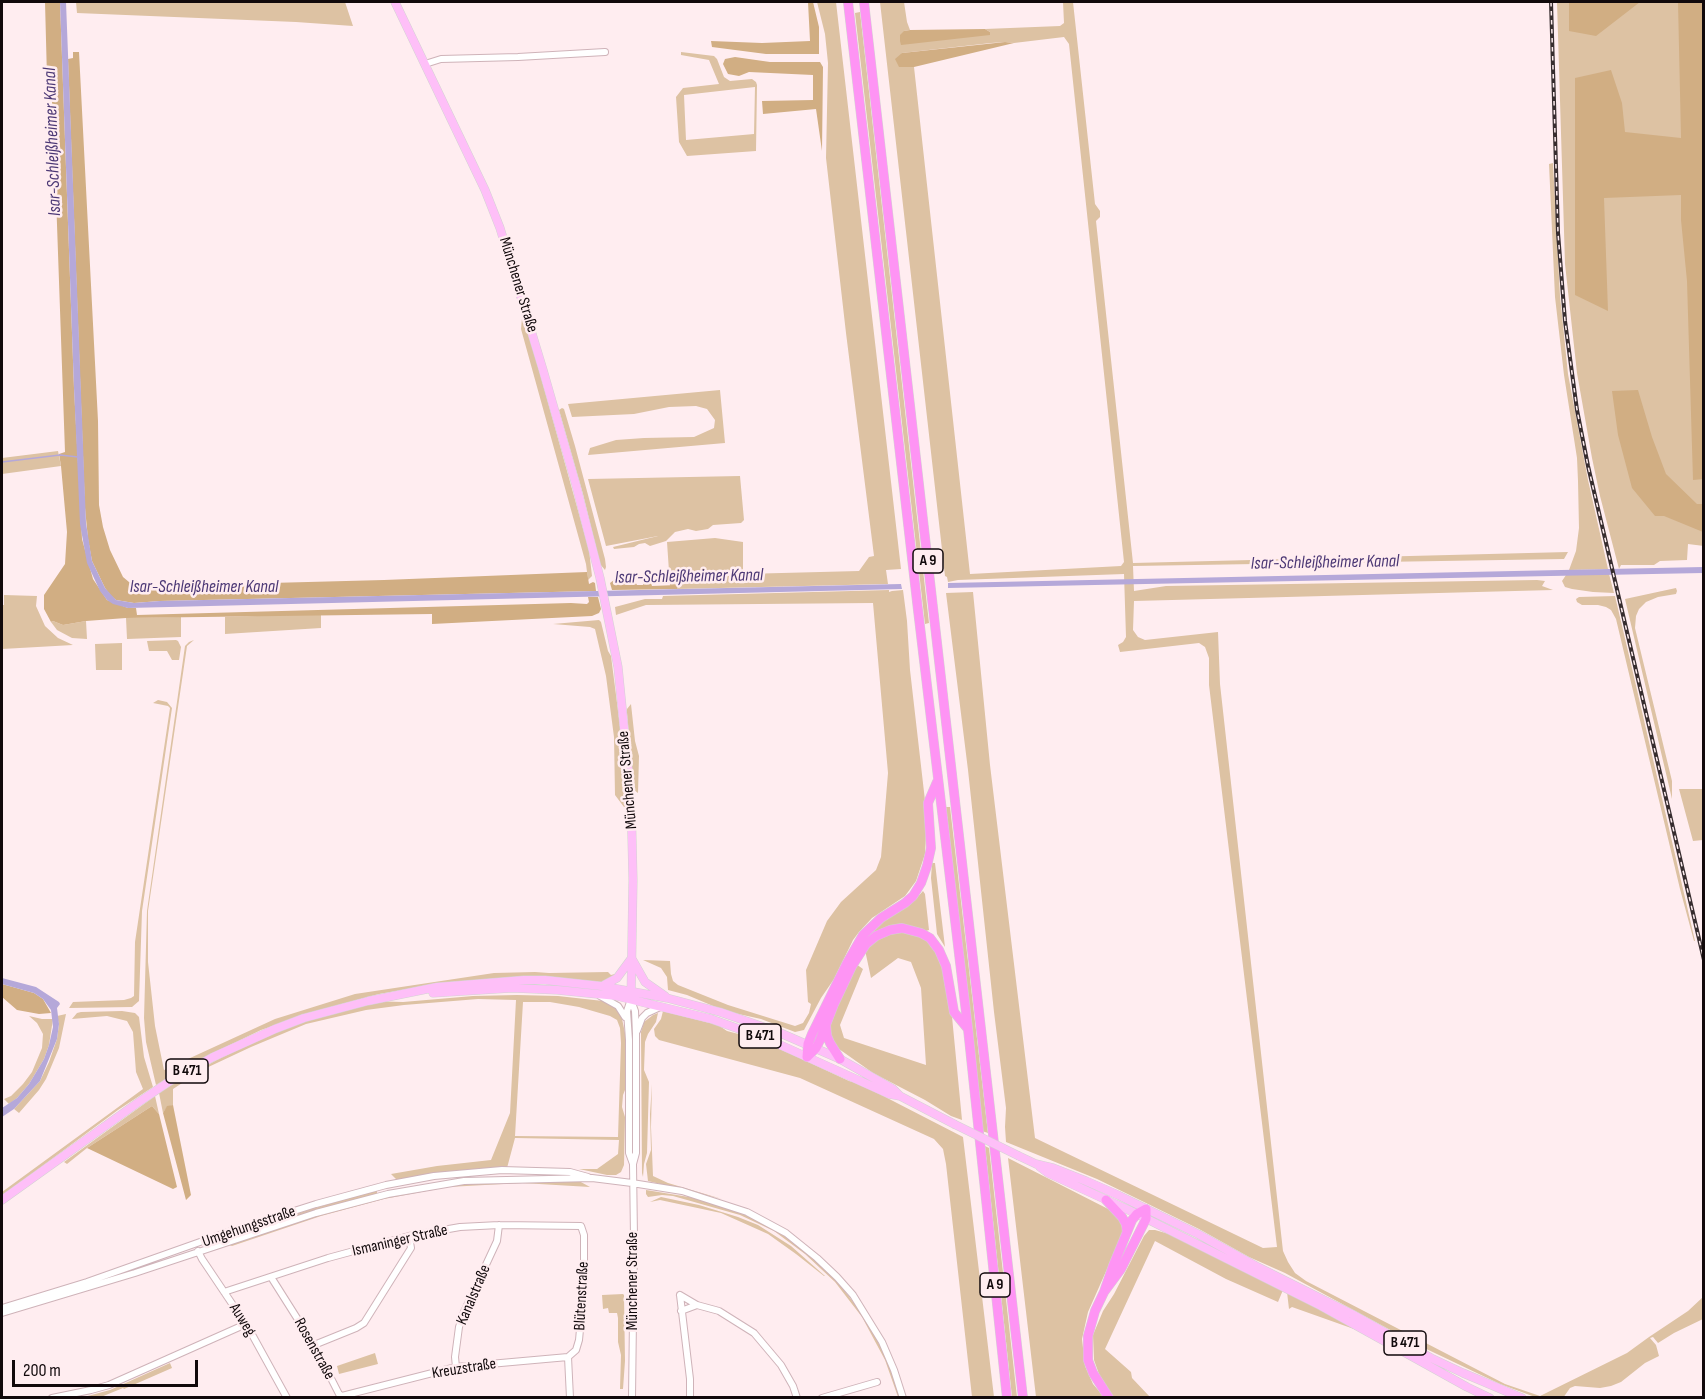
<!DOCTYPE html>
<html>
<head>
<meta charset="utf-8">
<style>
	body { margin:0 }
	#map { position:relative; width:1705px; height:1399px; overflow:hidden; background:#ffedf0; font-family:"Sofia Sans Condensed",sans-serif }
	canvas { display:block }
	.frame { position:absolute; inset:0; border:3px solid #11090b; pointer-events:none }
	.scale { position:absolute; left:12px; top:1360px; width:186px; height:27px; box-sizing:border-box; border:3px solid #11090b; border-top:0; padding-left:8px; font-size:18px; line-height:21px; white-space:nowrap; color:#11090b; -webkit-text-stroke:4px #ffedf0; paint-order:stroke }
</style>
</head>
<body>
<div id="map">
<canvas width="1705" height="1399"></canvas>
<div class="frame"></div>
<div class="scale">200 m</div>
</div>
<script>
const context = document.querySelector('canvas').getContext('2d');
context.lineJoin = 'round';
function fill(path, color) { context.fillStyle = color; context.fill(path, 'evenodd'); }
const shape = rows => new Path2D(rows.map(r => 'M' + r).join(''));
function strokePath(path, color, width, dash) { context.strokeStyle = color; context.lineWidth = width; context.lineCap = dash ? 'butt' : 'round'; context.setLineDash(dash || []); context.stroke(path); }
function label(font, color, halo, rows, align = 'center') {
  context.font = font + ' "Sofia Sans Condensed",sans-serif'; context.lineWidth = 5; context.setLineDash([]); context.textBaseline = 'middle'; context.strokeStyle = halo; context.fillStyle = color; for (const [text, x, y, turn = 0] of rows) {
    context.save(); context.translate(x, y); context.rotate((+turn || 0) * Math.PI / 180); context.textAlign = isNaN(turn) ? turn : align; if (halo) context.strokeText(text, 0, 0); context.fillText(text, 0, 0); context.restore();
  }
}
fill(shape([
	[76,2,345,2,353,26,296,22,77,13],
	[817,2,836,2,901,569,886,570,888,584,677,589,677,586,670,586,667,542,715,538,743,542,743,574,859,571,869,557,874,556,846,333,826,158,828,63,825,34],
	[880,2,904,2,907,22,910,30,904,31,990,32,985,29,1060,26,1064,23,1063,2,1073,2,1095,204,1100,211,1100,217,1096,221,1133,563,1568,552,1564,559,1133,566,1134,591,1166,586,1537,580,1545,581,1542,586,1553,590,1134,601,1133,630,1138,637,1145,640,1218,632,1220,684,1283,1251,1288,1262,1295,1273,1306,1281,1505,1384,1540,1396,1627,1353,1649,1337,1688,1311,1703,1297,1703,1319,1674,1333,1658,1343,1653,1337,1650,1338,1656,1345,1659,1356,1645,1363,1621,1382,1611,1386,1600,1388,1575,1386,1570,1388,1563,1398,1535,1397,1500,1384,1418,1345,1285,1273,1249,1257,1199,1229,1144,1202,1097,1179,1006,1142,1005,1127,1006,1108,994,1012,968,770,946,593,973,592,990,765,1035,1138,1263,1248,1277,1247,1209,685,1209,658,1205,647,1199,643,1120,652,1118,645,1123,642,1126,637,1124,574,958,580,948,582,947,577,945,576],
	[1064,37,1069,44,1124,562,1121,566,970,574,914,67,899,67,902,53,991,43,1005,42,1014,43],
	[1557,2,1703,2,1704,546,1688,544,1687,560,1660,561,1654,565,1621,565,1619,569,1600,496,1592,458,1577,373,1565,264],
	[860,12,929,623,925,624,855,13],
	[681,52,714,56,717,59,724,77,730,81,752,79,756,82,757,85,756,151,687,156,679,142,676,97,683,88,719,84,709,60,681,55],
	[755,87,754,134,686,140,684,95],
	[1553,163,1560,296,1568,374,1588,480,1608,569,1569,570,1576,551,1579,528,1578,481,1577,458,1564,375,1555,297,1549,164],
	[522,318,527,327,589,550,592,576,588,580,586,564,521,329],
	[720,390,725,443,588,455,590,448,616,440,644,438,694,437,714,428,715,420,707,409,696,406,669,407,634,414,572,417,568,404],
	[562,408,564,409,575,446,605,559,606,567,605,570,600,564,583,494,559,410],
	[58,451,61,466,2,474,2,458],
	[740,476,744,520,741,523,713,525,708,529,696,531,688,529,675,532,666,541,650,546,645,543,639,544,634,547,614,549,613,547,658,536,606,546,588,479],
	[1609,574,1614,593,1593,592,1572,589,1565,587,1562,581,1566,575],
	[1676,588,1677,591,1676,594,1658,597,1646,602,1639,609,1636,616,1635,628,1672,781,1672,799,1625,599],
	[889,590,889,592,892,591,903,590,907,621,910,670,927,818,925,854,916,881,905,896,872,918,859,932,853,940,834,979,821,998,804,1030,795,1032,761,1019,725,1011,687,995,668,990,667,977,661,968,643,960,670,961,671,974,673,981,678,985,728,1005,795,1026,803,1023,809,1013,811,1004,808,1002,806,970,827,921,841,902,876,870,881,857,888,773,873,603,646,605,616,615,615,607,645,599,662,599,663,596],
	[4,595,37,596,36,606,45,626,58,638,73,645,2,649,2,605,4,605],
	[1615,596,1631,664,1695,941,1694,941,1680,889,1616,619,1611,610,1606,607,1598,605,1582,605,1577,602,1576,599,1579,597],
	[321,614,321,628,225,634,225,617],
	[181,617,181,637,127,639,126,618],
	[599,620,601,622,608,651,611,656,621,734,627,807,624,807,615,795,614,737,606,676,595,629,590,627,553,624],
	[53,621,63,625,86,621,87,639,72,638,57,630,51,622],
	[176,640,178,641,181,647,179,660,172,660,167,651,149,651,147,641],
	[194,640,187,646,148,911,148,962,155,1026,164,1070,275,1019,355,994,494,973,535,972,549,973,608,972,611,975,615,974,614,976,606,982,601,982,437,984,379,994,313,1012,261,1030,197,1061,156,1085,146,1042,144,1018,147,911,185,646,189,642],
	[122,643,122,670,96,670,95,644],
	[158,700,167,702,172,708,142,911,139,1001,132,1007,69,1008,73,1002,124,1000,131,998,134,996,135,942,170,708,168,706,153,703],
	[631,704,635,741,639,756,638,793,634,790,627,713,627,709],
	[1679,789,1703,789,1703,840,1693,841],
	[946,807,950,807,988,1133,982,1131],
	[932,863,935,863,945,947,937,934,931,878],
	[923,891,925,894,929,930,926,931,908,926,863,942,874,928,914,901],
	[895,932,915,933,930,943,941,962,950,996,962,1120,951,1116,925,1100,873,1073,839,1049,832,1040,829,1024,856,964,863,969,840,1025,844,1038,926,1065,921,988,911,962,898,958,871,978,865,950,871,943],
	[517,995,558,996,603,1001,614,1006,621,1014,625,1033,625,1090,623,1095,622,1107,625,1117,624,1165,621,1172,616,1175,607,1175,579,1169,597,1169,618,1154,619,1140,515,1138,507,1168,398,1181,391,1174,437,1166,491,1160,510,1113,516,1000,478,999,404,1005,366,1010,306,1024,251,1047,202,1070,173,1089,173,1105,167,1107,163,1113,159,1093,186,1076,244,1046,289,1027,368,1001,403,1002,473,996],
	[523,1002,550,1002,579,1007,610,1016,617,1020,620,1028,621,1043,618,1137,515,1136],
	[122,1011,135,1013,139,1017,144,1057,153,1087,118,1110,2,1196,2,1192,143,1089,136,1072,133,1032,127,1021,107,1016,72,1019,77,1013,81,1012],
	[663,1011,718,1025,727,1031,750,1037,789,1053,849,1081,860,1084,963,1137,994,1397,972,1397,946,1164,943,1149,934,1139,800,1078,659,1040,655,1036,654,1029,661,1019],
	[658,1013,656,1022,648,1034,645,1042,644,1070,649,1082,647,1153,644,1164,643,1177,642,1173,641,1032,644,1022,653,1015],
	[66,1014,59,1048,46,1079,39,1090,19,1113,14,1109,40,1081,49,1062,57,1039,59,1024,57,1016],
	[29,1016,42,1019,53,1019,49,1045,44,1059,29,1084,17,1098,9,1104,4,1099,11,1096,23,1084,32,1072,42,1048,43,1034,37,1023],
	[652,1084,651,1127,653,1176,668,1183,722,1199,648,1181,646,1164,651,1150,650,1114],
	[155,1096,159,1114,152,1106,87,1148,67,1164,64,1162],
	[985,1146,989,1148,1017,1397,1012,1397],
	[1008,1158,1114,1212,1121,1221,1123,1233,1088,1312,1082,1339,1085,1366,1093,1384,1104,1397,1036,1397],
	[488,1181,579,1181,590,1187,522,1183,448,1187,384,1199,321,1216,232,1246,226,1244,320,1214,383,1196,448,1185],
	[377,1190,377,1194,314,1211,232,1238,230,1236,308,1210],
	[646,1190,695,1198,754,1218,775,1229,806,1252,837,1281,864,1316,887,1359,900,1397,898,1397,885,1360,862,1317,835,1282,805,1254,774,1231,740,1215,673,1196,662,1195,648,1197,646,1194],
	[661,1197,699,1205,738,1217,758,1225,791,1246,825,1276,824,1276,796,1254,768,1234,721,1213,660,1200,650,1202],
	[1149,1230,1155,1230,1169,1234,1283,1290,1278,1302,1226,1279,1155,1241,1105,1349,1131,1372,1132,1378,1150,1397,1113,1397,1099,1374,1094,1360,1093,1335,1103,1311,1114,1294,1144,1236],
	[1287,1292,1368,1334,1292,1307,1289,1309],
	[623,1294,624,1295,625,1361,623,1389,620,1389,621,1355,618,1342,618,1318,617,1313,609,1313,608,1308,603,1309,602,1295],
	[375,1353,378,1364,339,1374,337,1366],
	[170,1363,172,1368,124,1389,123,1388,101,1397,84,1397,110,1390]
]), '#ddc2a3');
fill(shape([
	[45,2,60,2,74,388,82,539,93,579,107,600,128,608,136,608,137,615,571,603,587,604,589,602,588,597,598,597,601,609,599,613,592,616,432,624,432,614,126,618,86,621,63,625,53,621,51,622,44,609,44,595,65,564,67,532,61,466,59,454,65,452,53,111,51,94,47,78],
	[808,2,813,2,819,27,819,54,766,54,712,47,711,41,762,43,810,41],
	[1569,2,1640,2,1596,36,1569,31],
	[1678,2,1704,2,1704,479,1693,480,1687,281,1681,220,1681,195,1604,198,1608,311,1575,295,1575,78,1611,70,1622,103,1625,132,1681,138],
	[985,29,990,32,990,35,901,45,900,41,900,35,904,31,910,30],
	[1005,42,1014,43,914,67,899,67,895,59,902,53],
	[73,52,79,52,98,421,99,505,103,527,110,550,123,577,129,582,137,585,156,586,384,580,587,572,589,584,593,582,595,583,596,591,160,601,134,603,116,600,111,596,105,588,92,561,88,539,85,508,68,59,73,58],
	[735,57,770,62,820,62,823,67,822,151,816,109,763,114,762,101,813,100,813,75,749,72,739,76,728,74,723,64,725,59],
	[1638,390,1652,437,1666,474,1697,504,1703,504,1703,532,1664,516,1655,516,1632,488,1618,435,1612,391],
	[618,577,633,578,637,585,643,585,646,578,650,579,652,586,677,585,677,589,612,590,610,583],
	[2,984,34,993,43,999,51,1013,39,1014,17,1010,2,997],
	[173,1105,191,1195,186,1200,163,1113,167,1106],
	[152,1106,159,1114,177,1187,173,1189,87,1148]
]), '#d1ae83');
fill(shape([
	[60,2,66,2,86,523,92,561,105,588,116,600,134,603,160,601,901,584,902,589,128,608,113,604,107,600,100,591,87,563,80,524,74,388],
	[1703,567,1703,573,1095,585,948,588,948,583],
	[2,978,36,987,59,1002,60,1004,57,1008,59,1024,57,1039,40,1081,14,1109,2,1117,2,1108,17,1098,29,1084,44,1059,49,1045,53,1027,51,1010,43,999,34,993,2,984]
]), '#b5a8d9');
strokePath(shape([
	[2,462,60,455,78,457]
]), '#b5a8d9', 1.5);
const minor = shape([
	[425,64,441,59,518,57,605,52],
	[600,996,618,1006,625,1017],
	[631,999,627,1011,629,1040,629,1153,633,1164,634,1238,632,1398],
	[631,1000,635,1011,636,1034,636,1153,633,1164],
	[637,1031,642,1018,647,1013,660,1007],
	[198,1251,202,1259,249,1329,287,1398],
	[271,1277,314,1345,339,1394,342,1396,456,1367,568,1357],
	[224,1292,328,1258,409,1236,460,1227,499,1225,581,1226,584,1235,584,1287,579,1340,576,1350,568,1357,570,1398],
	[680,1295,697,1305,719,1311,754,1333,781,1365,793,1386,797,1398],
	[680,1295,690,1379,690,1398],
	[2,1308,87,1282,231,1231,316,1204,386,1185,434,1176,502,1170,570,1172,588,1177],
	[681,1311,697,1305],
	[2,1313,135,1273,316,1213,388,1194,464,1181,592,1178,632,1183,682,1191,747,1212,786,1233,817,1258,837,1277,853,1295,882,1342,894,1370,903,1398],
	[314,1345,356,1328,364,1323,411,1248,409,1236],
	[456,1367,455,1357,459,1327,464,1312,497,1241,499,1225],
	[52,1398,91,1390,109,1385,246,1324],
	[822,1398,877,1382]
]);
const major = shape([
	[395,2,485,190,500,228,543,370,576,485,600,578,618,667,631,798,633,880,631,999],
	[632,959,645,982,665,996],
	[604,985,617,978,631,959],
	[433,993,512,988,557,990,617,996,711,1019,767,1039,889,1094,900,1096,954,1124],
	[1019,1156,1036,1164,1053,1168,1086,1181,1118,1195,1198,1234,1256,1266,1352,1314,1431,1358,1463,1373,1522,1398],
	[1040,1167,1048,1173,1137,1214,1321,1306,1467,1387,1490,1398],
	[2,1200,136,1104,170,1081,213,1057,275,1029,304,1018,368,1001,437,987,524,980,545,980,601,986,667,998,720,1012,778,1032,840,1059,893,1089,900,1096]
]);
const highway = shape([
	[848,2,918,610,968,1029,1007,1398],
	[864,2,1023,1398],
	[826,1026,827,1036,830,1043,840,1059],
	[807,1057,808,1044,812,1034,847,963,863,935,881,918,905,903,913,896,921,883,927,866,931,848,928,803,937,782],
	[807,1057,816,1048,820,1040,834,1004,852,966,866,944,876,936,890,930,902,928,921,933,930,938,939,950,946,966,954,1012,968,1029],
	[1106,1200,1122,1217,1126,1224,1127,1232],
	[1104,1292,1121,1269,1146,1219,1146,1209,1137,1214,1132,1220,1113,1266,1104,1292,1095,1311,1088,1336,1088,1360,1093,1373,1109,1398]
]);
strokePath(minor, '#cfb3b9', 8);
strokePath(major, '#d4d3d3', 9);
strokePath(highway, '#d4d3d3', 10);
strokePath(minor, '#fff', 6);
strokePath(major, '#febff8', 8);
strokePath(highway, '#fe94f4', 9);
const rail = shape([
	[1551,2,1558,233,1565,321,1577,410,1588,466,1704,960]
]);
strokePath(rail, '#372d2f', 4);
strokePath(rail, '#ffedf0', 1.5, [4.5]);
const majorBridge = shape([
	[954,1124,1019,1156]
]);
strokePath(majorBridge, '#d4d3d3', 9, []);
strokePath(majorBridge, '#febff8', 8);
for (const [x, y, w] of [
	[928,561,30],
	[760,1036,42],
	[187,1071,42],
	[995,1285,30],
	[1405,1343,42]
]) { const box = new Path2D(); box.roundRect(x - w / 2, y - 12, w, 24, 4.5); context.fillStyle = '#ffedf0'; context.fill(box); strokePath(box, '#11090b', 1.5); }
label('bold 15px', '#11090b', null, [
	["A 9",928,561],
	["B 471",760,1036],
	["B 471",187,1071],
	["A 9",995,1285],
	["B 471",1405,1343]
]);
label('16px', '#11090b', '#ffedf0', [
	["Münchener Straße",518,285,73],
	["Münchener Straße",628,780,-95],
	["Umgehungsstraße",249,1227,-19],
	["Ismaninger Straße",400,1241,-13],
	["Münchener Straße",633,1281,-90],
	["Kanalstraße",474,1295,-67],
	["Blütenstraße",582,1296,-87],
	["Auweg",242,1320,58],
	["Rosenstraße",314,1349,61],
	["Kreuzstraße",464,1369,-9]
]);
label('italic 18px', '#4c3875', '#ffedf0', [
	["Isar-Schleißheimer Kanal",53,142,-92],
	["Isar-Schleißheimer Kanal",1325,563,-1],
	["Isar-Schleißheimer Kanal",689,577,-1],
	["Isar-Schleißheimer Kanal",204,587]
]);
</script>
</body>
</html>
